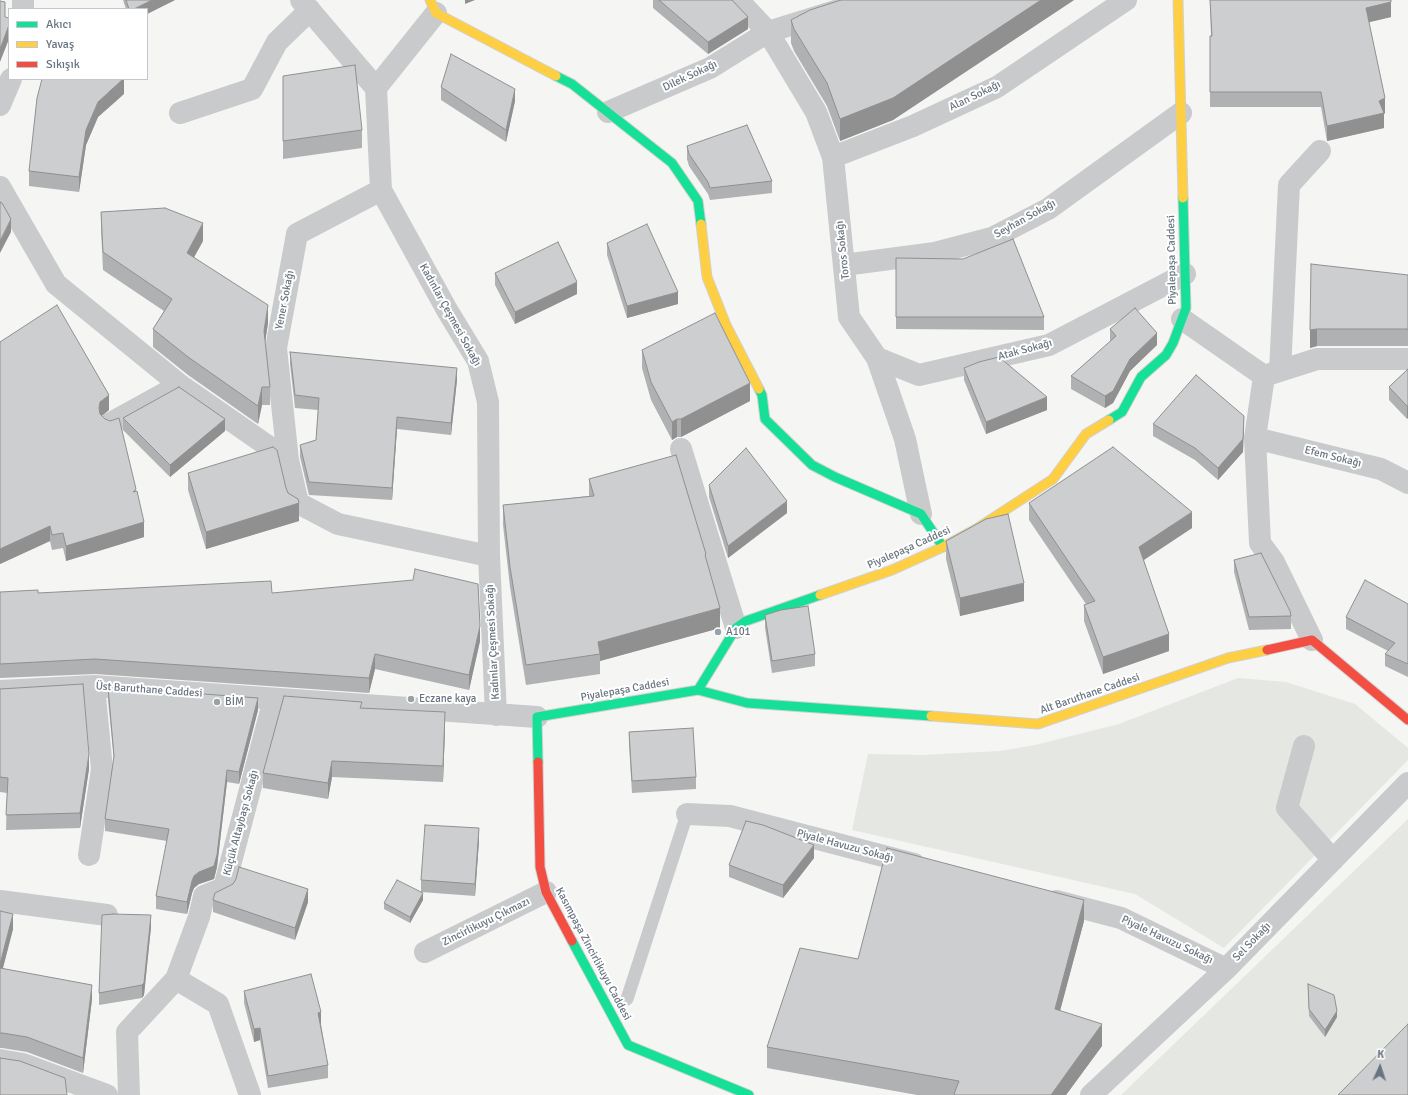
<!DOCTYPE html>
<html>
<head>
<meta charset="utf-8">
<style>
	body { margin:0 }
	#map { position:relative; width:1408px; height:1095px; overflow:hidden; background:#f5f5f4; font-family:Signika,sans-serif }
	canvas { display:block }
	.legend { position:absolute; left:8px; top:8px; width:140px; height:72px; box-sizing:border-box; background:#fff; border:1px solid #c3c7cd; margin:0; padding:5px 7px; list-style:none; font-size:12px; color:#687481 }
	.legend li { display:flex; align-items:center; gap:8px; height:20px }
	.legend b { width:20px; border:1px solid #c3c7cd }
	.north { position:absolute; left:1360px; top:1047px; width:40px; height:40px; -webkit-text-stroke:3px #fff; paint-order:stroke; rotate:3deg; font-size:11px; font-weight:700; line-height:16px; text-align:center; color:#687481 }
	.north::after { content:''; display:block; margin:auto; width:14px; height:18px; background:#687481; clip-path:polygon(50% 0,100% 100%,50% 72%,0 100%) }
</style>
</head>
<body>
<div id="map">
<canvas width="1408" height="1095"></canvas>
<ul class="legend">
<li><b style="height:5px;background:#16e098"></b>Akıcı</li>
<li><b style="height:5px;background:#ffcf43"></b>Yavaş</li>
<li><b style="height:5px;background:#f24e42"></b>Sıkışık</li>
</ul>
<div class="north">K</div>
</div>
<script>
const context = document.querySelector('canvas').getContext('2d');
context.lineJoin = 'round';
function fill(path, color) { context.fillStyle = color; context.fill(path, 'evenodd'); }
const shape = rows => new Path2D(rows.map(r => 'M' + r).join(''));
function strokePath(path, color, width, dash) { context.strokeStyle = color; context.lineWidth = width; context.lineCap = dash ? 'butt' : 'round'; context.setLineDash(dash || []); context.stroke(path); }
function label(font, color, halo, rows, align = 'center') {
  context.font = font + ' Signika,sans-serif'; context.lineWidth = 4; context.setLineDash([]); context.textBaseline = 'middle'; context.strokeStyle = halo; context.fillStyle = color; for (const [text, x, y, turn = 0] of rows) {
    context.save(); context.translate(x, y); context.rotate((+turn || 0) * Math.PI / 180); context.textAlign = isNaN(turn) ? turn : align; if (halo) context.strokeText(text, 0, 0); context.fillText(text, 0, 0); context.restore();
  }
}
fill(shape([
	[1238,678,1286,682,1355,704,1408,748,1408,760,1224,948,1135,894,852,830,868,754,922,755,1000,751,1035,745,1119,724],
	[1408,819,1408,1095,1121,1095]
]), '#e4e7e2');
const fast = shape([
	[556,76,572,84,672,163,698,201,701,224],
	[759,389,762,395,765,419,812,465,835,477,921,514,943,547],
	[1109,420,1122,412,1141,377,1166,355,1173,343,1186,308,1183,198],
	[698,690,747,703,931,716],
	[538,762,537,717,698,690,736,628,746,621,820,595],
	[572,941,628,1045,749,1095]
]);
const slow = shape([
	[430,0,436,13,556,76],
	[1178,0,1183,198],
	[701,224,707,277,726,325,759,389],
	[820,595,892,570,943,547,976,529,1053,479,1086,434,1109,420],
	[931,716,1038,724,1228,658,1267,650]
]);
const jam = shape([
	[1267,650,1312,640,1408,720],
	[538,762,540,867,546,892,572,941]
]);
strokePath(fast, '#d1d1d2', 11);
strokePath(slow, '#d1d1d2', 11);
strokePath(jam, '#d1d1d2', 11);
strokePath(shape([
	[627,999,687,814]
]), '#c9cacb', 13);
strokePath(shape([
	[301,0,376,88,381,190,447,310,478,361,488,402,489,556,496,715],
	[738,0,768,32,816,112,833,157,849,317,877,358,905,439,921,514],
	[23,9,23,0],
	[376,88,436,13],
	[0,105,11,79],
	[608,112,710,68,768,32,845,8,860,0],
	[180,113,252,89,277,42,310,10],
	[833,157,913,126,997,87,1126,0],
	[0,187,56,284,180,385,288,460,298,503,338,524,489,556],
	[844,265,935,253,992,238,1048,209,1181,113],
	[1182,319,1264,376,1255,438,1260,543,1274,562,1312,640],
	[877,358,919,375,1049,345,1185,274],
	[1280,371,1289,185,1320,151],
	[1267,375,1317,359,1408,359],
	[111,423,180,385],
	[1255,438,1381,469,1408,483],
	[681,449,736,628],
	[288,460,276,348,297,234,381,190],
	[0,691,94,686,537,717],
	[1304,746,1287,808,1333,860],
	[687,814,730,816,914,864],
	[89,855,102,769,94,686],
	[0,901,107,915],
	[1056,901,1121,918,1226,969],
	[425,952,546,892],
	[176,979,199,917,204,896,224,888,274,699],
	[0,1060,23,1064,107,1095],
	[129,1095,127,1032,176,979,218,1004,250,1095],
	[1091,1095,1226,969,1408,783]
]), '#c9cacb', 22);
strokePath(fast, '#16e098', 9);
strokePath(slow, '#ffcf43', 9);
strokePath(jam, '#f24e42', 9);
fill(shape([
	[123,0,175,0,147,14,147,9,126,9],
	[653,0,732,0,748,29,708,54,653,8],
	[841,0,1074,0,893,120,840,141,827,106,794,51,791,43,791,20],
	[1210,0,1391,0,1391,17,1369,22,1385,113,1384,114,1384,128,1327,141,1321,107,1210,107,1210,36,1211,36],
	[283,76,362,130,362,148,283,159],
	[441,87,515,101,506,142,441,100],
	[124,94,98,117,86,145,79,192,29,186,29,171],
	[687,146,772,181,772,193,710,200,708,194,689,166,687,159],
	[101,212,203,241,194,257,268,323,265,342,270,387,270,405,262,405,258,424,188,375,153,347,153,329,164,311,103,270,101,229],
	[607,243,678,304,627,318,607,255],
	[896,258,1044,317,1044,330,896,329],
	[495,273,577,294,515,324,495,285],
	[1408,275,1408,346,1317,346,1310,348,1310,330],
	[1110,329,1157,345,1130,371,1113,403,1105,408,1071,389,1071,376,1110,342],
	[0,342,109,410,102,416,136,491,144,537,66,561,63,548,52,550,50,541,0,564],
	[642,350,750,401,681,437,677,437,672,440,651,400,642,368],
	[290,352,457,380,451,435,397,429,392,500,309,495,300,457,300,445,316,440,318,410,295,408,290,364],
	[964,368,1047,410,986,434,964,380],
	[1408,369,1407,419,1389,400,1389,387],
	[123,418,225,431,170,477,123,430],
	[1153,424,1244,428,1243,452,1218,480,1195,460,1153,436],
	[188,473,286,488,299,521,206,549,188,490],
	[589,479,706,561,720,628,600,661,600,674,526,685,510,587,503,525,503,505,589,496],
	[709,485,787,513,728,558,709,497],
	[1029,503,1192,528,1144,560,1169,651,1103,674,1084,621,1084,605,1086,604,1029,520],
	[946,541,1024,601,960,616,946,559],
	[1234,560,1291,616,1291,629,1249,630,1234,572],
	[0,592,38,593,272,593,480,641,469,690,375,669,369,693,95,674,0,678],
	[1408,604,1408,677,1385,666,1385,654,1388,651,1346,629,1346,617],
	[765,615,815,654,815,666,772,673,765,628],
	[108,687,258,710,239,784,227,782,217,867,214,879,199,884,194,888,192,893,187,914,156,909,156,896,167,841,105,831,105,819,114,761,108,700],
	[0,689,89,769,80,828,6,830,7,793,0,792],
	[362,708,445,728,443,782,332,777,328,799,263,788,263,773],
	[629,732,696,777,696,789,632,793,629,744],
	[479,841,475,896,421,892,421,880],
	[814,858,783,898,729,877,729,865],
	[213,900,308,902,295,940,213,912],
	[423,900,410,923,384,909,384,903],
	[0,911,13,929,3,968,92,999,83,1073,27,1052,2,1048,0,1048],
	[1084,921,1060,1010,1102,1046,1066,1095,917,1095,767,1068,767,1047,858,959],
	[151,927,144,995,142,998,99,1005,99,993],
	[1308,984,1337,1017,1325,1037,1309,1016],
	[244,991,321,1024,328,1065,328,1078,268,1088,260,1040,254,1042,244,1003]
]), '#b0b1b2');
fill(shape([
	[152,0,175,0,147,14,147,9,134,9],
	[465,0,475,0,465,4],
	[1041,0,1074,0,893,120,840,141,840,119],
	[1391,2,1391,17,1366,23,1366,8],
	[748,17,748,29,708,54,708,42],
	[9,25,9,39,0,62,0,49],
	[123,79,124,79,124,94,98,117,86,145,79,192,79,177,86,130,98,102],
	[515,89,515,101,506,142,506,130],
	[1385,98,1385,113,1384,114,1384,128,1327,141,1327,126],
	[11,219,11,232,0,253,0,241],
	[203,223,203,241,187,270,187,253],
	[577,282,577,294,515,324,515,312],
	[678,292,678,304,627,318,627,306],
	[268,305,268,323,264,349,264,331],
	[1317,329,1317,346,1310,348,1310,330],
	[1157,333,1157,345,1130,371,1113,403,1105,408,1105,396,1130,359],
	[457,368,457,380,451,435,451,423],
	[750,383,750,401,681,437,681,419],
	[262,387,262,405,258,424,258,406],
	[109,395,109,410,100,417,99,408,100,402],
	[1047,397,1047,410,986,434,986,422],
	[1407,406,1408,406,1408,418,1407,419],
	[1244,416,1243,452,1218,480,1218,468],
	[397,417,397,429,392,500,392,488],
	[225,419,225,431,170,477,170,465],
	[677,419,677,437,672,440,672,422],
	[787,501,787,513,728,558,728,546],
	[299,503,299,521,206,549,206,532],
	[1192,512,1192,528,1139,563,1139,547],
	[144,522,144,537,66,561,66,546],
	[50,526,50,541,0,564,0,549],
	[1024,583,1024,601,960,616,960,598],
	[720,608,720,628,600,661,600,654,598,642],
	[480,626,480,641,469,690,469,675],
	[1169,634,1169,651,1103,674,1103,657],
	[375,654,375,669,369,693,369,678],
	[258,698,258,710,239,784,239,772],
	[445,712,445,728,443,782,443,766],
	[89,754,89,769,80,828,80,813],
	[332,761,332,777,328,799,328,783],
	[227,770,227,782,217,867,214,879,199,884,194,888,192,893,187,914,187,902,192,881],
	[479,828,479,841,475,896,475,884],
	[814,845,814,858,783,898,783,885],
	[308,889,308,902,295,940,295,928],
	[423,893,423,900,410,923,410,917],
	[1084,900,1084,921,1055,1030,1055,1009],
	[13,914,13,929,0,979,0,964],
	[151,915,151,927,144,995,142,998,142,985],
	[92,985,92,999,83,1073,83,1058],
	[1337,1011,1337,1017,1325,1037,1325,1030],
	[321,1012,321,1024,318,1025,318,1013],
	[1102,1024,1102,1046,1066,1095,1051,1095],
	[260,1028,260,1040,254,1042,254,1029]
]), '#909091');
const building = shape([
	[126,0,152,0,134,9,129,9,126,0],
	[659,0,732,0,748,17,708,42,659,0],
	[841,0,1041,0,893,98,840,119,827,83,794,29,791,20,810,10,841,0],
	[1210,0,1391,0,1391,2,1366,8,1385,98,1379,101,1384,113,1327,126,1321,92,1210,92,1210,36,1212,36,1210,0],
	[0,1,5,2,5,17,9,18,9,25,0,49,0,1],
	[451,54,515,89,506,130,441,87,451,54],
	[355,65,362,130,283,141,283,76,355,65],
	[42,79,123,79,98,102,86,130,79,177,29,171,37,98,42,79],
	[747,125,772,181,710,188,708,182,689,154,687,146,747,125],
	[0,202,2,203,11,219,0,241,0,202],
	[165,208,203,223,187,253,268,305,264,331,270,387,262,387,258,406,188,357,153,329,172,299,103,252,101,212,165,208],
	[647,224,678,292,627,306,607,243,647,224],
	[1013,239,1044,317,896,317,896,258,963,259,1013,239],
	[558,242,577,282,515,312,495,273,558,242],
	[1311,264,1408,275,1408,329,1317,329,1310,330,1311,264],
	[57,305,109,395,100,402,99,408,100,414,105,419,110,421,119,418,136,489,133,492,137,491,144,522,66,546,63,533,52,535,50,526,0,549,0,342,57,305],
	[1135,308,1157,333,1130,359,1113,391,1105,396,1071,376,1116,336,1110,329,1135,308],
	[715,313,750,383,681,419,677,419,672,422,651,382,642,350,715,313],
	[290,352,457,368,451,423,397,417,392,488,309,482,300,445,316,440,319,398,295,395,290,352],
	[999,357,1047,397,986,422,964,368,979,362,999,357],
	[1408,369,1408,406,1407,406,1389,387,1408,369],
	[1196,375,1244,416,1243,439,1218,468,1195,448,1153,424,1196,375],
	[179,387,225,419,170,465,123,418,179,387],
	[273,447,277,450,286,488,288,493,298,499,299,503,206,532,188,473,273,447],
	[1113,447,1192,512,1139,547,1169,634,1103,657,1084,605,1095,601,1029,503,1113,447],
	[746,448,787,501,728,546,709,485,746,448],
	[676,455,706,554,705,555,720,608,598,642,600,654,526,665,510,567,503,505,594,496,589,479,676,455],
	[1008,514,1024,583,960,598,946,541,986,519,1008,514],
	[1261,553,1290,611,1291,616,1249,617,1234,560,1261,553],
	[415,569,478,584,480,626,469,675,375,654,369,678,95,659,0,664,0,592,38,590,38,593,271,581,272,593,413,580,415,569],
	[1365,580,1408,604,1408,664,1385,654,1395,643,1346,617,1365,580],
	[808,606,815,654,772,661,765,615,781,610,808,606],
	[83,684,89,754,80,813,6,815,8,778,0,777,0,689,83,684],
	[108,687,258,698,239,772,227,770,217,855,214,866,199,872,194,876,192,881,187,902,156,896,169,829,105,819,114,756,108,687],
	[284,696,362,702,360,708,445,712,443,766,332,761,328,783,263,773,284,696],
	[693,728,696,777,632,781,629,732,693,728],
	[746,821,763,825,814,845,783,885,729,865,746,821],
	[425,825,479,828,475,884,421,880,425,825],
	[887,848,1084,900,1055,1009,1102,1024,1051,1095,956,1095,954,1094,959,1081,767,1047,800,948,858,959,887,848],
	[239,867,308,889,295,928,213,900,215,893,233,884,236,879,239,867],
	[397,880,423,893,410,917,384,903,397,880],
	[0,911,13,914,0,964,0,911],
	[113,914,151,915,144,983,142,985,99,993,102,915,113,914],
	[0,968,92,985,83,1058,27,1037,2,1033,0,1033,0,968],
	[311,974,321,1012,318,1013,328,1065,268,1076,260,1028,254,1029,244,991,311,974],
	[1308,984,1334,995,1337,1011,1325,1030,1309,1009,1308,984],
	[1408,1024,1408,1095,1338,1095,1408,1024],
	[0,1058,20,1061,65,1078,67,1095,0,1095,0,1058]
]);
fill(building, '#cdcecf');
strokePath(building, '#909091', 1);
for (const [x, y, r, color] of [
	[718,632,4,"#99a1a9"],
	[411,699,4,"#99a1a9"],
	[217,702,4,"#99a1a9"]
]) { const dot = new Path2D(); dot.arc(x, y, r, 0, 2 * Math.PI); context.fillStyle = color; context.fill(dot); strokePath(dot, '#fff', 1.5); }
label('11px', '#687481', '#fff', [
	["Dilek Sokağı",690,76,-25],
	["Alan Sokağı",975,96,-26],
	["Seyhan Sokağı",1025,219,-29],
	["Toros Sokağı",843,250,-96],
	["Piyalepaşa Caddesi",1172,260,-91],
	["Yener Sokağı",285,300,-79],
	["Kadınlar Çeşmesi Sokağı",450,315,61],
	["Atak Sokağı",1025,350,-15],
	["Efem Sokağı",1333,457,14],
	["Piyalepaşa Caddesi",909,548,-24],
	["Kadınlar Çeşmesi Sokağı",493,642,-93],
	["Üst Baruthane Caddesi",149,690,4],
	["Piyalepaşa Caddesi",625,690,-10],
	["Alt Baruthane Caddesi",1090,694,-19],
	["Küçük Altaybaşı Sokağı",241,823,-75],
	["Piyale Havuzu Sokağı",845,846,15],
	["Zincirlikuyu Çıkmazı",486,922,-26],
	["Piyale Havuzu Sokağı",1167,940,25],
	["Sel Sokağı",1252,942,-46],
	["Kasımpaşa Zincirlikuyu Caddesi",593,954,62]
]);
label('11px', '#687481', '#fff', [
	["A101",726,632],
	["Eczane kaya",419,699],
	["BİM",225,702]
], 'left');
</script>
</body>
</html>
